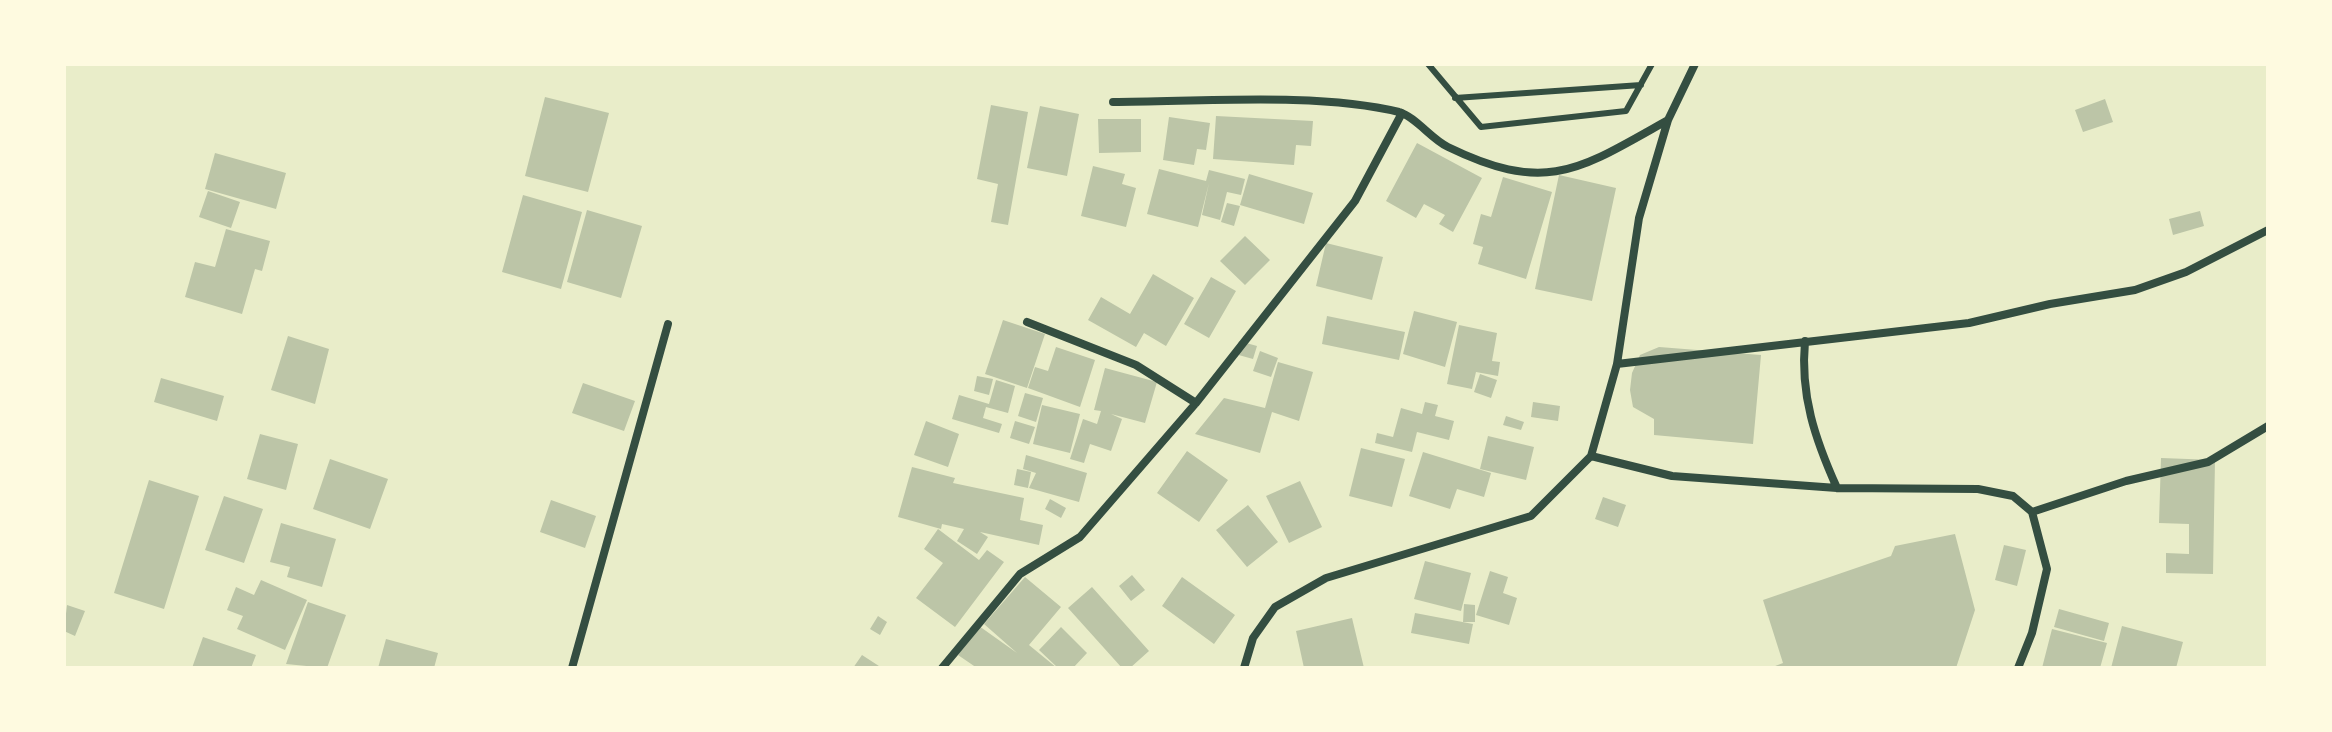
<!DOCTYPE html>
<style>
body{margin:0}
#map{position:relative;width:2332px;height:732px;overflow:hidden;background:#e9edc9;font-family:"DM Sans",sans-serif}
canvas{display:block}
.frame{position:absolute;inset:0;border:66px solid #fefae0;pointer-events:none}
</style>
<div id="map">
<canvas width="2332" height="732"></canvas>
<div class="frame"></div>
</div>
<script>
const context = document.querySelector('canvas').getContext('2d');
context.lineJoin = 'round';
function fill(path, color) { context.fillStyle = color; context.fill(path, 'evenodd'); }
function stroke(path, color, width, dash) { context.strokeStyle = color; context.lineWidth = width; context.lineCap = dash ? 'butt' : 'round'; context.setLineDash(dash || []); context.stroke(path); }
fill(new Path2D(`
 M545,97L609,113L588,192L525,176Z
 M2105,99L2113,122L2083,132L2075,110Z
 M991,105L1028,112L1008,225L991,222L998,184L977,179Z
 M1040,106L1079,114L1067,176L1027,168Z
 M1216,116L1313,121L1311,146L1296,145L1294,165L1213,159Z
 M1169,117L1210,123L1206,150L1197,149L1194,165L1163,160Z
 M1098,119H1141V152L1099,153Z
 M1417,143L1482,178L1453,232L1439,224L1445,215L1424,204L1416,218L1386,201Z
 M215,153L286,173L276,209L205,189Z
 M1093,166L1125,174L1122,184L1136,188L1126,227L1081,216Z
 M1159,169L1206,181L1209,170L1245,179L1241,195L1227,192L1220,220L1202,215L1209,183L1198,227L1147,214Z
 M1249,174L1313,193L1304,224L1240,205Z
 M1559,175L1616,188L1592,301L1535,289Z
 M1503,177L1552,192L1526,279L1478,264L1483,247L1473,244L1481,214L1491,217Z
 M208,191L240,202L231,228L199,217Z
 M523,195L582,212L561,289L502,272Z
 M1227,203L1240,206L1234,226L1221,222Z
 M587,210L642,226L621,298L567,282Z
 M2200,211L2204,226L2173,235L2169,219Z
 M226,229L270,241L262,271L255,269L242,314L185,297L195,262L215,267Z
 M1245,236L1270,260L1245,285L1220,261Z
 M1326,243L1383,257L1372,300L1316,286Z
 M1153,274L1194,298L1166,346L1144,333L1136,347L1088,320L1101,297L1130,314Z
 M1211,277L1236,291L1209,338L1184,324Z
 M1414,311L1457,322L1445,367L1403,354Z
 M1327,316L1405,332L1399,360L1322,344Z
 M1003,320L1045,334L1027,388L985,374Z
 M1459,325L1497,333L1492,361L1500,362L1498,376L1476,372L1472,389L1447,384Z
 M288,336L329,349L315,404L271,390Z
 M1239,341L1257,346L1253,359L1235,354Z
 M1056,347L1095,360L1080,407L1028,388L1035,367L1048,371Z
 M1659,347L1761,355L1753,444L1654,435V419L1633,407L1630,390L1632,373L1640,355Z
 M1260,351L1278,358L1271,377L1253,371Z
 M1278,362L1313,372L1299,421L1272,412L1260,453L1195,434L1224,398L1265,408Z
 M1105,368L1157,382L1145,423L1111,414L1122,419L1111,451L1090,444L1084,463L1070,459L1083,419L1097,424L1101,411L1094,410Z
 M1480,374L1497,380L1491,398L1474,392Z
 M977,376L993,379L989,395L974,391Z
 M161,378L224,396L217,421L154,402Z
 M996,380L1015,386L1008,413L986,407L983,418L1002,424L999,433L952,419L959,395L989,404Z
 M583,383L635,401L624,431L572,413Z
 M1025,393L1043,398L1036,422L1018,416Z
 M1425,402L1438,405L1435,416L1454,421L1449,440L1417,432L1412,452L1375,443L1377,433L1393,437L1401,408L1422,414Z
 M1533,402L1560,406L1558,421L1531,417Z
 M1042,405L1080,414L1070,453L1033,444Z
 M1506,416L1524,422L1521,430L1503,425Z
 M926,421L959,434L948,467L914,455Z
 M1015,421L1035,427L1029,444L1010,438Z
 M260,434L298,444L286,490L247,479Z
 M1488,436L1534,447L1526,480L1480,469Z
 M1361,448L1405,459L1392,507L1349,496Z
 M1187,451L1228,480L1199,522L1157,493Z
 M1423,452L1491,473L1484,497L1457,489L1450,509L1409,496Z
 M1026,455L1087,473L1079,502L1029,488L1036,473L1023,469Z
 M2161,458L2215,460L2213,574L2166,573V553L2189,554V524L2159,523Z
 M330,459L388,479L370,529L313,509Z
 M912,467L955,478L953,483L1024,498L1020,520L1043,525L1039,545L980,532L988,537L977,554L957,541L964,529L942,524L941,529L898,517Z
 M1017,469L1031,472L1028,488L1014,485Z
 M149,480L199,496L164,609L114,593Z
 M1300,481L1322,527L1289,543L1266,496Z
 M224,496L263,509L244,563L205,550Z
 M1603,497L1626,505L1618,527L1595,519Z
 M1050,499L1066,508L1061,518L1045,509Z
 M551,500L596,516L585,548L540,532Z
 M1248,505L1278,542L1247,567L1216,530Z
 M281,523L336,539L322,587L287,577L290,567L270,562Z
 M938,529L979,560L987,550L1004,562L955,627L916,598L943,563L924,549Z
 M1955,534L1975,610L1956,668H1770L1783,663L1763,600L1891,556L1895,546Z
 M2004,545L2026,550L2017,586L1995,580Z
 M1425,561L1471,573L1461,611L1414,599Z
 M1490,571L1508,577L1503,593L1517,598L1509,625L1476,615Z
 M1132,575L1145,590L1131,601L1119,586Z
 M1025,577L1061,607L1029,645L1057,668H977L958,655L979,626L1017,653L984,624Z
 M1182,577L1235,615L1214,644L1162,606Z
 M261,580L307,600L285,650L237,629L243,616L227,610L236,587L254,595Z
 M1092,587L1149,651L1130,668H1122L1068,608Z
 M308,602L346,615L327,668L286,664Z
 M1464,604L1475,605V622H1463Z
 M67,605L85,611L75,636L64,631Z
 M2059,609L2109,623L2104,641L2054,627Z
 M1415,613L1473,624L1469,644L1411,633Z
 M878,616L887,622L880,635L870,629Z
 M1352,618L1364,668H1304L1296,631Z
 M2122,626L2183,642L2176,668H2111Z
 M1061,627L1087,653L1073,668H1058L1039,650Z
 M2052,629L2107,643L2100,668H2042Z
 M203,637L256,655L251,668H192Z
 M386,639L438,653L434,668H378Z
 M862,655L882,668H853Z`), '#bcc5a7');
stroke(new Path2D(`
 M1428,64L1481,127L1626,111L1652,64
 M1455,98L1641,85`), '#344e41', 6);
stroke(new Path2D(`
 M1695,64L1668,120L1639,218L1617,364L1591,456L1672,476L1837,488L1978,489L2013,496L2032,512L2047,569L2032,633L2018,668
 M1113,102C1197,102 1318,92 1399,112C1416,117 1431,139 1448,147C1547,195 1579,170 1668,120
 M1027,322L1136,365L1196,403
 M1805,341C1800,395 1815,439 1837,488
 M1617,364L1969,323L2050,304L2135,290L2186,272L2268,230
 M2032,512L2126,481L2208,462L2268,426
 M572,668L668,324
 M942,668L1020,574L1080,537L1196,403L1355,201L1402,113
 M1244,668L1253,638L1275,607L1326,578L1531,516L1591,456`), '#344e41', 8);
</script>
